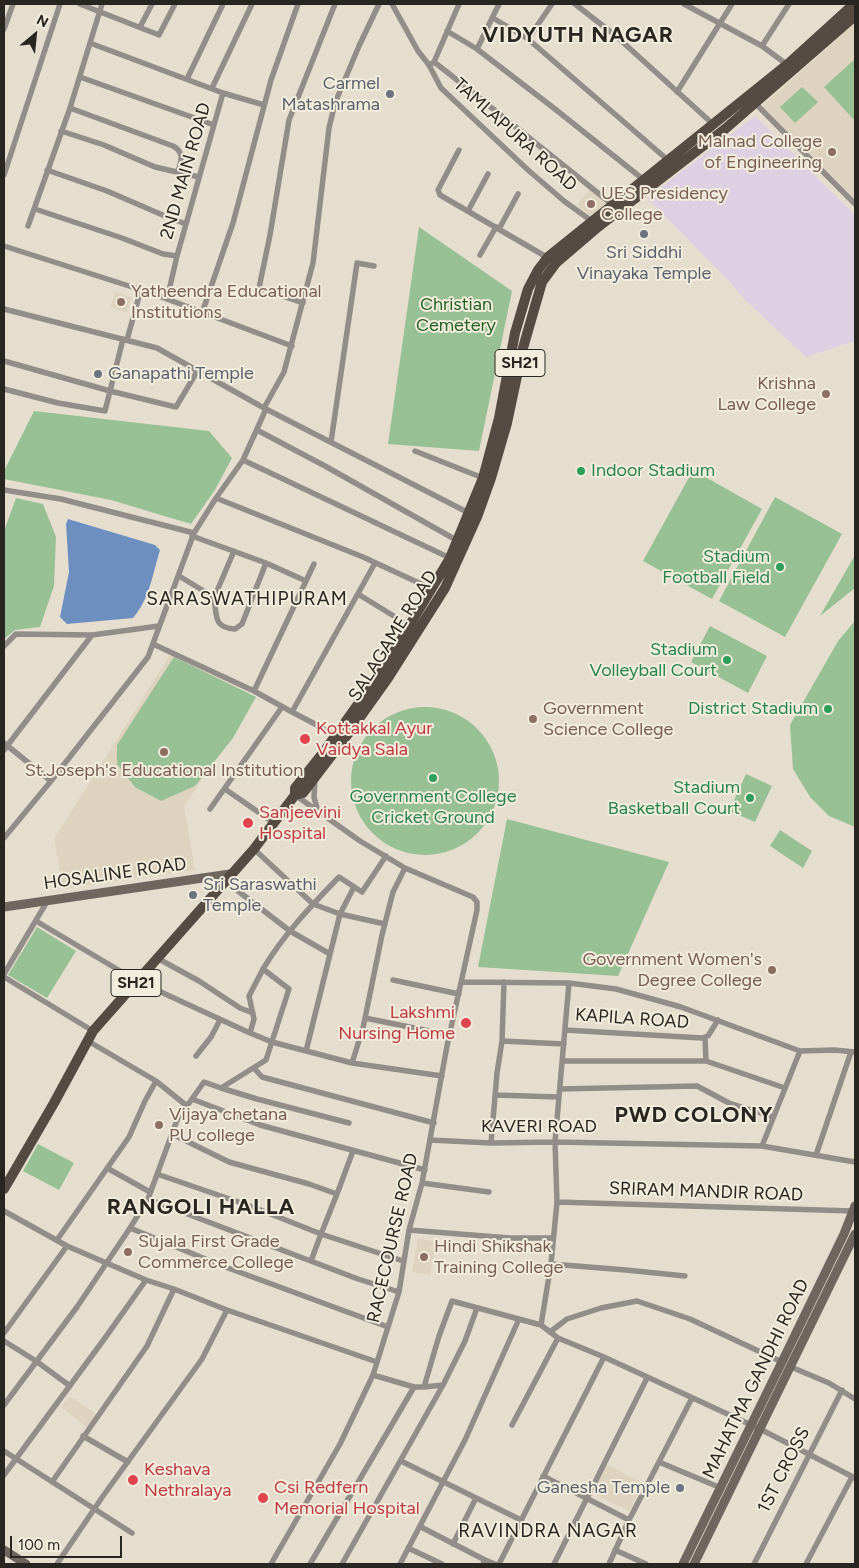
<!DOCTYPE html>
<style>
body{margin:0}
#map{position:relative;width:859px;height:1568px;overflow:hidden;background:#e5decf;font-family:Figtree,sans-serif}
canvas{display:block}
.frame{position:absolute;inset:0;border:5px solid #292621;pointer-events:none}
.north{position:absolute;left:10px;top:10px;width:50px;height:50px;-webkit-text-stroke:4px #f2ecdc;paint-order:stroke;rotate:28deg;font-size:14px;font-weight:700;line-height:20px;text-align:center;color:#292621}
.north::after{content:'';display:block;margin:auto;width:18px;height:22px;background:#292621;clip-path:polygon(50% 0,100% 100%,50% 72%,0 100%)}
.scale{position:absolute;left:10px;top:1536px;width:112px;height:22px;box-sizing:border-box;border:2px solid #292621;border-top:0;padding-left:6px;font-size:15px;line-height:18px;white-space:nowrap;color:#292621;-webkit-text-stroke:4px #f2ecdc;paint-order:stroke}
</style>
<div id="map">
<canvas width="859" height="1568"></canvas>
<div class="frame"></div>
<div class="north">N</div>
<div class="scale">100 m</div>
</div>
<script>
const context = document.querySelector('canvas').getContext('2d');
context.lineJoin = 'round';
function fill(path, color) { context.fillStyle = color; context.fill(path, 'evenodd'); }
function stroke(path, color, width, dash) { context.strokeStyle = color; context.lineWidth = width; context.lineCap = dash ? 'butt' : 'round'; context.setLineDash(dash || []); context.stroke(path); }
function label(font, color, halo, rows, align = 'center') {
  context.font = font + ' Figtree,sans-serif'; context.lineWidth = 4; context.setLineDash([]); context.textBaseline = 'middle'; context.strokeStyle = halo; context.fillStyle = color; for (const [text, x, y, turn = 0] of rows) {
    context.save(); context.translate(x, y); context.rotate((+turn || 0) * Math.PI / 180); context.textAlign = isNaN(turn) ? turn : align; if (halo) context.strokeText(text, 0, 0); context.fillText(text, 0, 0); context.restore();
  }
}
fill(new Path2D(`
 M755,116L855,215V341L806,357L741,296L731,283L647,198Z`), '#ddd0e3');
fill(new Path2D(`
 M855,23V199L762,106Z
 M590,189L606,202L592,217L577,205Z
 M116,292L132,298L127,313L110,307Z
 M170,655L256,697L184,807L195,870L63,889L54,839Z
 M418,1238L436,1242L430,1275L412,1272Z
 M70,1396L97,1415L88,1428L61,1407Z
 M606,1464L643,1483L629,1511L591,1493Z`), '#ddd3be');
fill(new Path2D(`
 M855,59V121L824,87Z
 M802,87L818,102L795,123L780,107Z
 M419,227L512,291L479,451L388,444Z
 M34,411L209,431L232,458L215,490L191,524L111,500L4,479V471Z
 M693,470L762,509L712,599L643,561Z
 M775,497L842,534L785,637L719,601Z
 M16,498L43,504L56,537L54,586L40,627L15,630L4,639V531Z
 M855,555V588L820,616Z
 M855,621V827L829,816L810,797L793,769L790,725L838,641Z
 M710,626L767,656L748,693L691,662Z
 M174,657L256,697L233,738L195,786L161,801L135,787L117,764V745Z
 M351 781a74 74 0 1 1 148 0a74 74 0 1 1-148 0Z
 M746,774L772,786L755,822L729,811Z
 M507,819L669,862L618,976L478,967Z
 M780,830L812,851L803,868L770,846Z
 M37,927L76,951L47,998L8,975Z
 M38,1144L74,1163L59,1190L23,1171Z`), '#98c095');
fill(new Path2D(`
 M68,519L155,545L160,550C153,573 149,600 133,618L67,624L60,617L69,572L66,524Z`), '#6d8fc0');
stroke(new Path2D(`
 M80,4L159,35L175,4
 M392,4L418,51L429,65L441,88L528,170L564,201L593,222
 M575,4L616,36L714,125
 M684,4L762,46L789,66
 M493,18L528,39L669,161
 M140,27L152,4
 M4,29L13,4
 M447,31L477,49L499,4
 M528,39L552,4
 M90,43L223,93L264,105
 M762,46L789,4
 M477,49L555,109L644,180
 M434,62L447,72L613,205
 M431,64L434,62L459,4
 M80,77L214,125
 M187,79L223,4
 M212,88L252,4
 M677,92L732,4
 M753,101L855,204
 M70,108L173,146C184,152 182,160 178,171
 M61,131L104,145L155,167L199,177
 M459,150L438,190L440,195L550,259
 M47,170L107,191L165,216L186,224
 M4,175L60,4
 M35,209L122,238L163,254L177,256
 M468,211L488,174
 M28,226L70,108L102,4
 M499,229L518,194
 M4,246L151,293L292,346
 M480,255L496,227
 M167,299L177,256L223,93
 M303,303L259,288L270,235L289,120L335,4
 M4,309L157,348L264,408L469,513
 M202,313L233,223L271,80L298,4
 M127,340L141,289
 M4,361L110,391L176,407L198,370
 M4,389L58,403L105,411L123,339
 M264,408L284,372L313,263L329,128L335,103L359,46L379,4
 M266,409L243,460L450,558
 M257,430L325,466L458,541
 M331,442L357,263L374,266
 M415,451L483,478
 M4,490L61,499L194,533L216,498L363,557L432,589
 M216,498L243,460
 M192,536L266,563L306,581
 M179,576L212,596L214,598C217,615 213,628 235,629L242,624L266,563
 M358,594L410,626
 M214,598L234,551
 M153,644L254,691L292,712
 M4,646L16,634L92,635
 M254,691L314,564
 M338,736L292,712L375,563
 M4,743L51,781L148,657L194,533
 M4,750L92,635L159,626
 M315,779L314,797L318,812
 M225,789L274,823
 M210,809L282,707
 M4,838L51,781
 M254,849L313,904L340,914L385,924
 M225,881L290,931L330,954
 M36,921L137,981L250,1033L272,1042L352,1063L363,1028L382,935L393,892L405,868
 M157,958L199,981L240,1008L253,1013
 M4,974L48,900
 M4,977L93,1031
 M393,980L459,994
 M462,982L569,983L616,989L681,1007L800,1051L834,1050L855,1052
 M365,1018L449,1035
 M565,1030L702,1038L708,1036L718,1020
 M250,1033L254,1019L249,996L263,969
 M705,1038L706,1061
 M88,1041L156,1081
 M502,1041L564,1044
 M306,1051L340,914L354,887
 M196,1056L211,1037L220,1020
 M563,1061H706L785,1088
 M352,1063L442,1076
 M254,1068L262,1077L434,1123
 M221,1088L257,1099L349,1123
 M560,1089L697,1086L729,1103L773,1117
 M495,1095L559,1097
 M192,1099L260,1125L425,1170
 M172,1134L229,1162L309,1184L337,1194L353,1151
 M430,1140L491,1143L555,1142L762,1146L855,1162
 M491,1143L497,1073L502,1041L504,982
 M762,1146L800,1051
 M816,1155L851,1052
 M107,1168L150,1192
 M157,1174L253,1207L321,1234L311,1261
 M422,1183L489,1192
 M337,1194L321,1234L403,1261
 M148,1199L358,1279L399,1292
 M557,1202L853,1211
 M4,1211L67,1246L146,1280L174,1289L227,1310L377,1362
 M130,1228L220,1265L388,1327
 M409,1230L510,1238H553
 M57,1240L129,1137L145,1101L156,1081L187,1106
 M551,1264L626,1270L685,1276
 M541,1325L551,1264L557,1202L555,1142L569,983
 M550,1332L567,1319L601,1308L637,1301L690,1319L782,1362
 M4,1333L67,1246
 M4,1341L36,1361L70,1386
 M791,1367L829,1383L855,1399
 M373,1375L414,1387H424L439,1336L452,1301L541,1325L558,1338L604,1357L760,1429L855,1478
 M424,1387L443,1385
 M4,1405L77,1307L130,1228L148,1199L177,1120L204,1082L221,1088L266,1060L289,989L263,969C284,934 311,906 339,877L362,892L386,856
 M512,1425L558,1338
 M83,1436L128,1462
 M4,1451L132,1533
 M401,1461L521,1520
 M659,1462L721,1488
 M4,1475L105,1338L146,1280
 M543,1476L629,1520
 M52,1482L147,1346L174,1289
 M421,1527L485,1560
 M453,1544L476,1498
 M408,1548L442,1564
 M615,1550L646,1564
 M57,1564L103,1496L202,1359L227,1310
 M271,1564L340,1444L373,1375L388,1327L399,1292L409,1230L422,1183L447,1046L477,910V902L473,897L405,868L360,841L295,795
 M310,1564L414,1387
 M342,1564L443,1385L465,1341L477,1308
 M400,1564L465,1440L519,1319
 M483,1564L485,1560L495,1564
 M499,1564L604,1357
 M554,1564L647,1378
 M609,1564L629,1520L692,1398
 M754,1564L842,1390
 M806,1564L852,1477`), '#938d89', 5.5);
stroke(new Path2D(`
 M4,907L230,874
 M4,1550L26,1564
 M683,1564L782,1362L844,1234L855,1206
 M694,1564L855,1234`), '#6f6660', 9);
stroke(new Path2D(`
 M295,795V788L326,749L384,668L450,558L483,478L499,418L515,333L528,289L538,270L548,257L788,64L854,4
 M4,1189L54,1103L93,1031L254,849L295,795L303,793L348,734L388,678L445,588L477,517L491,478L507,423L523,348L542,282L556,263L598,227L725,129L855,16`), '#554b43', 10);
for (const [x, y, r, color] of [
 [390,94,5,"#6b7280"],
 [832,152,5,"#8d6e63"],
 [591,204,5,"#8d6e63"],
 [644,234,5,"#6b7280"],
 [121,302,5,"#8d6e63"],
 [98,374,5,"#6b7280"],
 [826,394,5,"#8d6e63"],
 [581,471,5,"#2e9e5b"],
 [780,567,5,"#2e9e5b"],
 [727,660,5,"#2e9e5b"],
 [828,709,5,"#2e9e5b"],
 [533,719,5,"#8d6e63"],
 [305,739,6,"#e0444e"],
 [164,752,5,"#8d6e63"],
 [433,778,5,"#2e9e5b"],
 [750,798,5,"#2e9e5b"],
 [248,823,6,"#e0444e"],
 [193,895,5,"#6b7280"],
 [772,970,5,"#8d6e63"],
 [466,1023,6,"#e0444e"],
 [159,1125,5,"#8d6e63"],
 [128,1252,5,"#8d6e63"],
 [424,1257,5,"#8d6e63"],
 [133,1480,6,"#e0444e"],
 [680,1488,5,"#6b7280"],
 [263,1498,6,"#e0444e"]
]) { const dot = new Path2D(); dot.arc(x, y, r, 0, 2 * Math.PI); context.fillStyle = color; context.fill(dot); stroke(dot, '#f2ecdc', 2); }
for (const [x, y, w] of [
 [520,363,50],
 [136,983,50]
]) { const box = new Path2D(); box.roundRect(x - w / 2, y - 13.5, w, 27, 4); context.fillStyle = '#f2ecdc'; context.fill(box); stroke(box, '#292621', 1); }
label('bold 16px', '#292621', null, [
 ["SH21",520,363],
 ["SH21",136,983]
]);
label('18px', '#5b616d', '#f2ecdc', [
 ["Carmel",380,84],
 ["Matashrama",380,105],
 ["Sri Siddhi",644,253,"center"],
 ["Vinayaka Temple",644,274,"center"],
 ["Ganapathi Temple",108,374,"left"],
 ["Sri Saraswathi",203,885,"left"],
 ["Temple",203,906,"left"],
 ["Ganesha Temple",670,1488]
], 'right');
label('18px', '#292621', '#f2ecdc', [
 ["TAMLAPURA ROAD",515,135,42],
 ["2ND MAIN ROAD",186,171,-74],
 ["SALAGAME ROAD",393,636,-58],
 ["HOSALINE ROAD",115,874,-8],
 ["KAPILA ROAD",632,1019,4],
 ["KAVERI ROAD",539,1127],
 ["SRIRAM MANDIR ROAD",706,1192,2],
 ["RACECOURSE ROAD",393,1238,-77],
 ["MAHATMA GANDHI ROAD",756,1379,-64],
 ["1ST CROSS",784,1470,-63]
]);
label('18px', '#785e54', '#f2ecdc', [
 ["Malnad College",822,142,"right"],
 ["of Engineering",822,163,"right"],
 ["UES Presidency",601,194],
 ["College",601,215],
 ["Yatheendra Educational",131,292],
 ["Institutions",131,313],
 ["Krishna",816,384,"right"],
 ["Law College",816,405,"right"],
 ["Government",543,709],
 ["Science College",543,730],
 ["St.Joseph's Educational Institution",164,771,"center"],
 ["Government Women's",762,960,"right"],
 ["Degree College",762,981,"right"],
 ["Vijaya chetana",169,1115],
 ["PU college",169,1136],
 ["Sujala First Grade",138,1242],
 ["Commerce College",138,1263],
 ["Hindi Shikshak",434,1247],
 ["Training College",434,1268]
], 'left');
label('18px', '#246225', '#f2ecdc', [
 ["Christian",456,305],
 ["Cemetery",456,326]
]);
label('18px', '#27864d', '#f2ecdc', [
 ["Indoor Stadium",591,471,"left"],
 ["Stadium",770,557],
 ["Football Field",770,578],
 ["Stadium",717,650],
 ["Volleyball Court",717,671],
 ["District Stadium",818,709],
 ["Stadium",740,788],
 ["Basketball Court",740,809],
 ["Government College",433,797,"center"],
 ["Cricket Ground",433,818,"center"]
], 'right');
label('18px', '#be3a42', '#f2ecdc', [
 ["Kottakkal Ayur",316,729],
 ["Vaidya Sala",316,750],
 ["Sanjeevini",259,813],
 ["Hospital",259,834],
 ["Lakshmi",455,1013,"right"],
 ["Nursing Home",455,1034,"right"],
 ["Keshava",144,1470],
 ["Nethralaya",144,1491],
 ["Csi Redfern",274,1488],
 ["Memorial Hospital",274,1509]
], 'left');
context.letterSpacing = '1px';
label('19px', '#292621', '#f2ecdc', [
 ["SARASWATHIPURAM",247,599],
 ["RAVINDRA NAGAR",548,1531]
]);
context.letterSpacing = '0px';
context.letterSpacing = '1px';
label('bold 22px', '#292621', '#f2ecdc', [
 ["VIDYUTH NAGAR",578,36],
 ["PWD COLONY",694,1116],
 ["RANGOLI HALLA",201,1208]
]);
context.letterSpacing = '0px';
</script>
